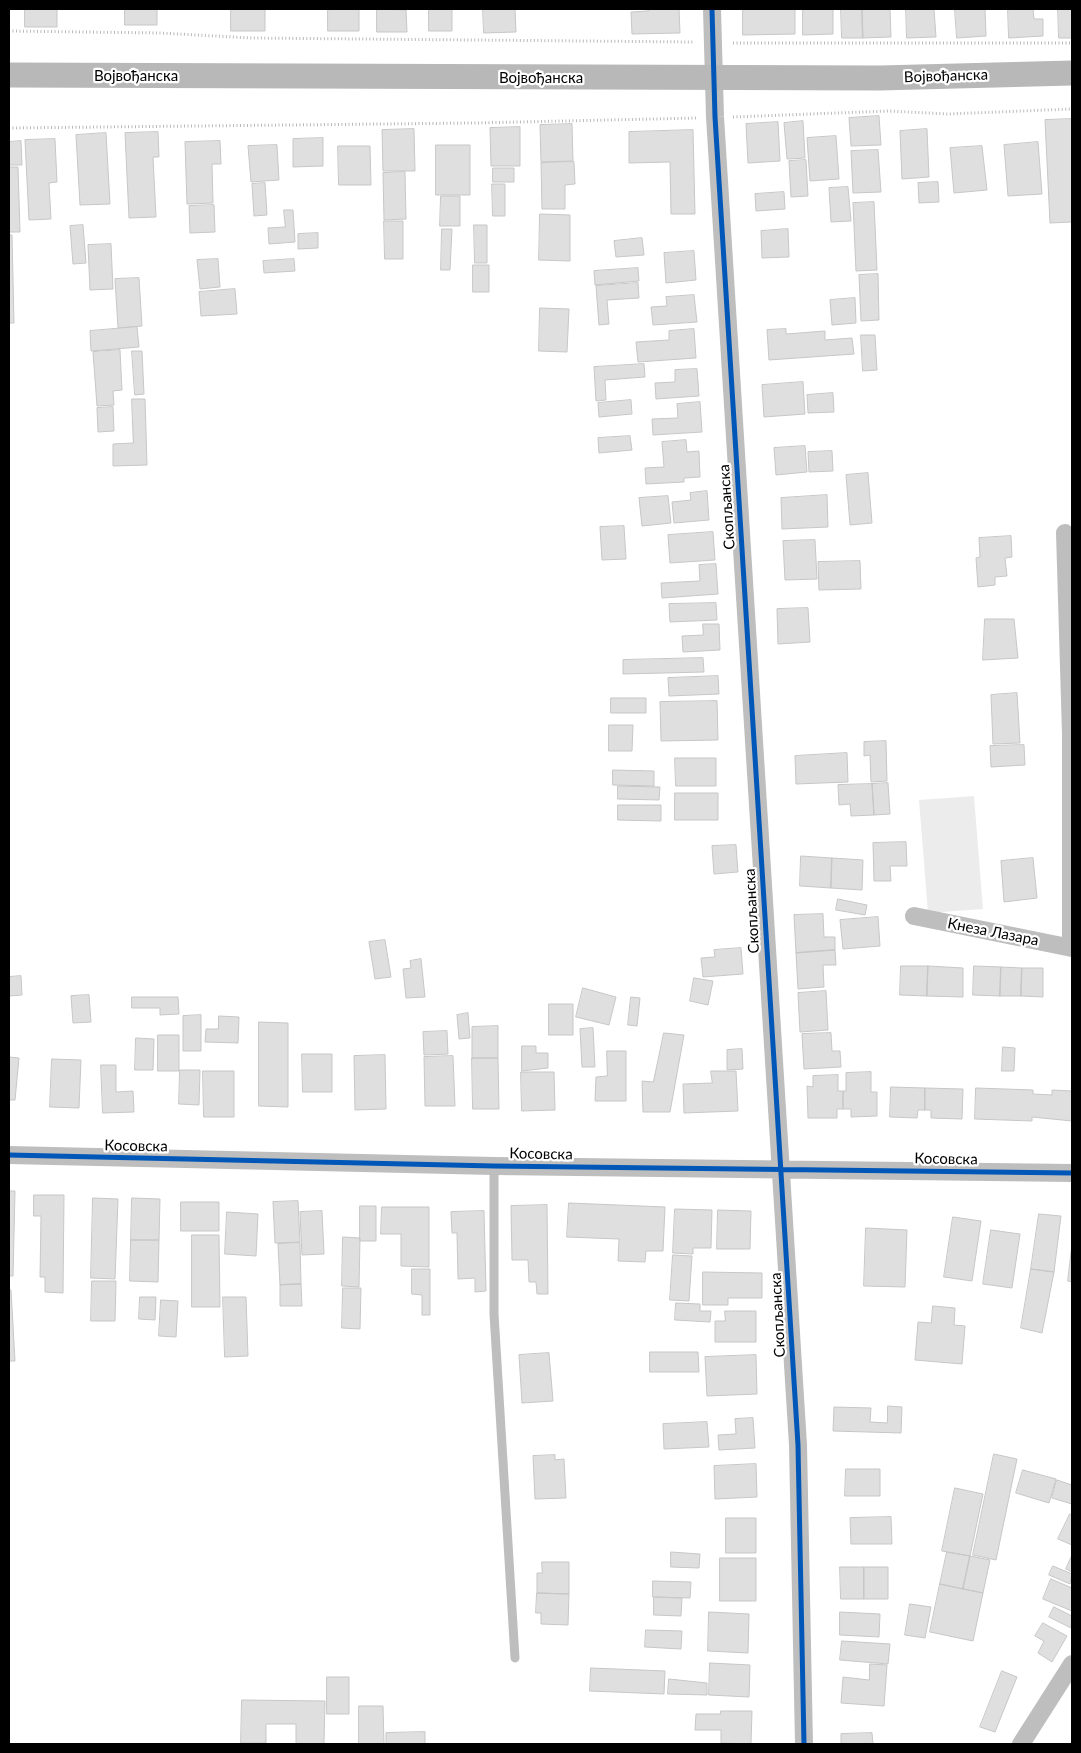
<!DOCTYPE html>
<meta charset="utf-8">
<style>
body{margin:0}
#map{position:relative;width:1081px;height:1753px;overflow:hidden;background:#fff;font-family:Lato,sans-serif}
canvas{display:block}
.frame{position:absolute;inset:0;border:10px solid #000;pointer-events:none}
</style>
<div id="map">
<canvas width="1081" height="1753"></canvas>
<div class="frame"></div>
</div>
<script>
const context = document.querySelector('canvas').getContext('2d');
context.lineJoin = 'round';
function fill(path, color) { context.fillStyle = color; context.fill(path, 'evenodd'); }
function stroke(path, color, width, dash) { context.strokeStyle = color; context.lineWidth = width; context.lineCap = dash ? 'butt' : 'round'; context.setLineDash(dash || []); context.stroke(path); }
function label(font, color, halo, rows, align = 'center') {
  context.font = font + ' Lato,sans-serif'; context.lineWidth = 4.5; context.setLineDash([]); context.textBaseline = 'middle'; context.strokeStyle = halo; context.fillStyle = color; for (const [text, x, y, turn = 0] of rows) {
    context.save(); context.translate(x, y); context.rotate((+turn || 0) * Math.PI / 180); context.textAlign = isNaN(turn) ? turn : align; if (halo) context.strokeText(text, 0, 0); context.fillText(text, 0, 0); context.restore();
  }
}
fill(new Path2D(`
 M974,796L983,909L928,913L919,800Z`), '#ececec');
const building = new Path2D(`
 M25,9H57V27H25Z
 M125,9H157V25H125Z
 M231,9H265V31H231Z
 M328,9H359V31H328Z
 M377,9L406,10L407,32H377Z
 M429,9H452V31H429Z
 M483,9H515L516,32L484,33Z
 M648,9H679L680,33L632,34L631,12L648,11Z
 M743,9H795V34L743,35Z
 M803,9H833V34L803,35Z
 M841,9H862L863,38H842Z
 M862,9H890L891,37L863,38Z
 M906,9H934L936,37L907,38Z
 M955,9H985L986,36L957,38Z
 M1008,9H1033L1034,19H1043V36L1009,38Z
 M1058,9H1072V38H1059Z
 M879,116L881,145L851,146L849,118Z
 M1072,119V222L1050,223L1045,120Z
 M803,121L805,158L787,159L784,123Z
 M778,122L780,161L748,163L746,124Z
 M572,124L573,161L541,162L540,125Z
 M520,127V166H491L490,128Z
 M414,129L415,171H383L382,130Z
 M927,129L929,177L902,179L900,131Z
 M693,130L695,214H671L670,162L629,163V132Z
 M158,132L159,157H153L156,217L129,218L125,133Z
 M106,133L110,204L80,205L76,135Z
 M836,136L839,179L810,181L807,138Z
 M323,138V166L293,167V139Z
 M55,139L57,182L49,183L51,219L29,220L25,140Z
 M21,141L22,165H9V142Z
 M220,141L221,164H212L213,203L187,204L185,142Z
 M1038,142L1042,194L1008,196L1004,145Z
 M277,145L279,180L251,182L248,146Z
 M436,145H470V195H436Z
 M338,146H370L371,185H339Z
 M982,146L987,190L954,193L950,148Z
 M878,150L881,192L853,193L851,151Z
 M806,160L808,196L791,197L789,161Z
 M574,162L575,184L565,185V209H542L541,163Z
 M9,167H18L20,232H9Z
 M493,168H514V182H493Z
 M405,172L406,219L384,220L383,173Z
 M938,182L939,202L919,203L918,183Z
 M265,183L267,215L254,216L252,184Z
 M492,184H505V216H493Z
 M848,187L851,221L831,222L829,188Z
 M784,192L785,209L756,211L755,194Z
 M441,196H460V226H440Z
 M874,202L877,270L856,271L853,203Z
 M214,205L215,232L190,233L189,206Z
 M284,210H293L295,242L269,244L268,228L285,227Z
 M540,214L570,215V261L539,260Z
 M384,221H403V259H385Z
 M83,225L86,263L73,264L70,226Z
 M474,225H487V263H475Z
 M442,229H452L450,270H441Z
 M788,229L789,257L762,258L761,231Z
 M318,233V248L298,249V234Z
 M9,235H12L14,323H9Z
 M642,238L644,255L616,257L614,241Z
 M111,244L113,289L90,290L88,245Z
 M694,251L696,280L666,283L664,253Z
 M218,259L220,287L200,289L197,260Z
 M294,259L295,271L264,273L263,261Z
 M473,265H489V292H473Z
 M638,268L639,281L595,285L594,271Z
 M878,274L879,320L861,321L859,275Z
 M139,278L142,326L118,328L115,279Z
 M638,283L639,298L607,300L609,324L599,325L596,286Z
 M235,289L237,314L201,316L199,292Z
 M694,295L697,322L653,325L651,307L667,306L666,297Z
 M855,298L856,323L832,325L830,300Z
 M540,308L569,309L567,352L539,351Z
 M137,327L139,347L91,351L90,331Z
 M694,329L696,358L638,362L636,342L669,340V331Z
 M786,329V334L825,331V340L852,338L854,354L769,360L767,330Z
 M861,335H875L877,370L863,371Z
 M120,350L122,390L113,391L114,405L97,406L93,352Z
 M132,351H142L144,394L135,395Z
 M644,364L645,377L605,380L606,400L596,401L594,367Z
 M697,369L699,396L656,399L655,383L675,382V370Z
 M803,382L805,414L764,417L762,385Z
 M833,393L834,412L808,413L807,395Z
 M132,399H145L147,465L113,466V444L133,443Z
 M631,400L632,414L599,417L598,403Z
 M700,402L702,432L653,435L652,419L678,418L677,404Z
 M113,407L114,431L98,432L97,408Z
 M630,436L632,450L599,453L598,438Z
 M686,440L687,452L699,451L700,477L684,478V482L646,484L645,468L664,467L662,442Z
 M805,446L807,472L776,475L774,448Z
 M832,451L833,471L809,472L808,452Z
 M868,473L872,523L850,525L846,475Z
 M707,491L709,520L674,523L672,502L691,500L690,493Z
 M827,495L828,527L782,529L781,498Z
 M668,496L671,523L642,526L639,498Z
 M624,526L626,559L602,560L600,527Z
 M713,532L715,560L670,563L668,535Z
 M1011,536L1012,557L1005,558L1007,576L995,577V585L978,587L976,558L980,557L979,538Z
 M815,540L817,579L785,580L783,541Z
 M860,561L861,589L819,590L818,562Z
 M716,564L718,594L662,598L661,583L700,581L699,565Z
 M716,603L717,620L670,622L669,604Z
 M808,608L810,642L778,644L777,609Z
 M985,619H1014L1018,658L983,660Z
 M703,624H719L720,650L683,652L682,636L703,635Z
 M703,658L704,672L623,674V660Z
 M718,676L719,694L669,696L668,678Z
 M1017,693L1020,743L993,744L991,695Z
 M611,698H646V713H611Z
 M717,701L718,740L661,741L660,702Z
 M609,725H633L632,751H609Z
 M886,741L887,781L871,782L870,755L864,756V742Z
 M1024,745L1025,765L991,767L990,746Z
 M847,753L848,782L796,784L795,756Z
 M675,758H716V786H676Z
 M613,770L654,771V786L613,785Z
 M888,783L890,814L874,815L872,784Z
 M872,784L874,815L851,816L850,804L839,805L838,785Z
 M618,786L660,787L659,800L618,799Z
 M675,793H718V820H675Z
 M618,805H661V821L618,820Z
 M906,842L907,866H890L891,881H874L873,843Z
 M736,845L738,872L714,874L712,846Z
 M801,856L832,858L831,888L800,886Z
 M832,858L863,860L862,890L831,888Z
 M1033,858L1037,898L1004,902L1001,861Z
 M838,899L867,905L865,915L836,910Z
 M823,914L824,937H835V950L796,953L794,915Z
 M878,917L880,946L843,949L840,920Z
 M385,940L391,977L375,979L369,942Z
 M741,948L743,974L703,977L701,958L715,957L714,950Z
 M835,950L836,965H823L824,987L798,989L796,953Z
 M421,959L425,997L406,998L403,969L411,968L410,961Z
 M901,966H928L927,996L900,995Z
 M928,966L963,968V997L927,996Z
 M974,966L1001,967L1000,996L973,995Z
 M1001,967L1022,968L1021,996H1000Z
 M1022,968H1043V997L1021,996Z
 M21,976L22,995L9,996V977Z
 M694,978L713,981L708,1005L690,1001Z
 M583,988L616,997L609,1025L576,1017Z
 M826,991L828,1030L800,1032L798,993Z
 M89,995L91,1022L73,1023L71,996Z
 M132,997H178L179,1014L160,1015V1008H132Z
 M631,997L640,998L637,1026L628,1025Z
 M549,1004H573V1035H549Z
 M468,1013L470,1038L459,1039L457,1015Z
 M201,1015V1051H183V1016Z
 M219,1016L239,1017L238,1043L205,1042L206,1029H218Z
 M259,1022L288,1023V1107L259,1106Z
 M498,1026V1058H472V1027Z
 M593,1028L595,1067H582L580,1029Z
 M447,1031L448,1054L424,1055L423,1032Z
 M664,1033L684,1035L670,1112H643L642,1081L653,1082Z
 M831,1033L832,1051H840L841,1067L804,1069L802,1034Z
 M158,1035H179V1071H158Z
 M136,1038L154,1039L153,1070H135Z
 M522,1046H536V1053H548V1068L522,1071Z
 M1003,1047L1015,1048L1014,1071H1002Z
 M742,1049L743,1069L727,1070V1050Z
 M607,1051H626V1101H595L596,1077L607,1076Z
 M302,1054H332V1092H303Z
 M385,1055L386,1109L355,1110L354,1056Z
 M453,1056L455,1106H425L424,1057Z
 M9,1057L19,1058L15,1100H9Z
 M472,1058H498L499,1109H473Z
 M52,1059L81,1060L79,1108L50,1107Z
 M101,1065H116V1092L133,1091L134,1112L103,1113Z
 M180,1070H200L199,1105L179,1104Z
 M203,1071H234V1117H204Z
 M711,1071H736L738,1111L684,1113L683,1084L712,1083Z
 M521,1072H554L555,1110L522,1111Z
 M871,1072V1092H877V1116L851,1117V1109H843V1091H846V1073Z
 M838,1075V1091H843V1109H837V1118H808L807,1086L813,1087V1076Z
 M891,1087L925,1088V1110H918L917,1118L890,1117Z
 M925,1088L963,1089L962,1119L931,1118V1110H925Z
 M976,1088L1033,1090V1094L1052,1095V1090L1072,1091V1121L1032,1117V1121L975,1119Z
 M9,1191H15L13,1276H9Z
 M34,1195H64L63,1293L45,1292V1277H40L41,1216H34Z
 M93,1198L118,1199L115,1279L91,1278Z
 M132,1198L160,1199L159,1240H131Z
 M298,1201L300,1242L275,1243L273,1202Z
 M181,1202H219V1231H181Z
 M569,1203L665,1207L663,1251H646L645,1262L618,1261L619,1239L567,1237Z
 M547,1205L548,1294H537L536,1282H529L528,1260H512L511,1206Z
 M360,1206H376V1241H360Z
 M382,1207H429V1267L401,1266V1234H381Z
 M675,1209L712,1210L711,1248H693V1254L673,1253Z
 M718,1210L751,1211L750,1249H717Z
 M322,1211L324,1254L302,1255L300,1212Z
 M484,1211L486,1291L475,1292V1278L458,1279L457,1233H452L451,1212Z
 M227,1212L258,1214L256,1256L225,1254Z
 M1039,1214L1061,1216L1054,1272L1031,1269Z
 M953,1217L981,1221L972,1281L944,1277Z
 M866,1228L907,1230L905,1287L864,1286Z
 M991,1230L1020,1234L1012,1288L983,1284Z
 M192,1235H219L220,1307H192Z
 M343,1237L360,1238L359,1287L342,1286Z
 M131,1240H159L158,1282L130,1281Z
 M300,1243L301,1284L280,1285L278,1244Z
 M1072,1245V1282L1068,1281Z
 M673,1255L692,1256L689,1301L670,1300Z
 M412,1269H430V1315H422V1295L412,1294Z
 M1031,1269L1054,1272L1042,1333L1021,1328Z
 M703,1272L762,1273V1298H728V1305H703Z
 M92,1281H116L115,1321H91Z
 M301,1284L302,1306H280V1285Z
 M343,1288H361L360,1329L342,1328Z
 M9,1290H11L15,1361H9Z
 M140,1297H156L155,1320L139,1319Z
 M223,1297H246L248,1356L225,1357Z
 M161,1300L178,1301L176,1337L159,1336Z
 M676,1303L700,1304V1311H711L710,1322L675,1320Z
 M933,1306L955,1308L954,1325L965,1326L962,1364L915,1360L918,1322L931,1323Z
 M725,1311H756V1342H715V1321H725Z
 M650,1352H698L699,1372H650Z
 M549,1353L553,1401L522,1403L519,1355Z
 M756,1355L757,1394L707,1396L705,1357Z
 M888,1406L902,1407L901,1433L833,1431L834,1407L871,1408L870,1422L887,1423Z
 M753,1418L755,1448L719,1450L718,1435L736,1434L735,1419Z
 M707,1422L709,1447L664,1449L663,1424Z
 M994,1454L1017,1459L996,1560L973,1555Z
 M555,1455V1460L564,1459L566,1498L535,1499L533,1456Z
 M756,1464L757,1497L715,1499L714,1466Z
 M846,1469H880V1496H845Z
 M1023,1470L1056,1479L1049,1503L1016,1493Z
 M1057,1480L1072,1485V1504L1052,1498Z
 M955,1488L983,1494L970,1556L942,1551Z
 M1070,1514L1072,1515V1545L1058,1539Z
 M891,1517L892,1544H851L850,1518Z
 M726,1518H756V1553H726Z
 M671,1552L700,1554L699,1568L671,1567Z
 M947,1552L970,1556L963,1589L940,1584Z
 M1072,1555V1572L1066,1569Z
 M970,1556L990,1560L983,1593L963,1589Z
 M720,1558H756V1601H720Z
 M542,1562H569V1594L537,1593V1573H542Z
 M1053,1566L1072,1574L1070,1584L1049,1575Z
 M840,1567H864V1599H841Z
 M864,1567H888V1599H864Z
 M1051,1579L1072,1588V1611L1043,1599Z
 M653,1581L691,1582L690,1598L653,1597Z
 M940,1584L983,1593L973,1641L930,1632Z
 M537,1593L569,1594L568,1625L541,1624V1613H536Z
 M654,1597L682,1598L681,1616L654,1615Z
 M910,1604L931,1607L925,1638L905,1635Z
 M1054,1607L1072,1616L1071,1628L1049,1617Z
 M709,1612L749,1614L748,1653L708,1651Z
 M840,1612L880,1614L879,1637L840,1635Z
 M1043,1623L1067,1636L1052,1662L1038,1653L1044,1641L1035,1636Z
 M646,1630L682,1631L681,1649L645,1647Z
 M842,1641L890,1644L888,1664L840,1660Z
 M710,1663L750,1665L749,1697L709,1695Z
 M870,1664L887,1665L884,1706L841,1703L843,1677L869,1680Z
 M591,1668L665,1671L664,1694L590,1691Z
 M1002,1671L1017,1677L995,1732L980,1727Z
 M327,1677H349V1714H327Z
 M669,1679L707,1683V1695L668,1694Z
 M242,1700L325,1701L324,1744H296V1724H266V1743H241Z
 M359,1706H383L384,1744H359Z
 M721,1711H752L751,1744L721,1743V1730H695L696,1714H720Z
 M425,1732V1744H386V1733Z
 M872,1733L873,1744H841V1734Z`);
fill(building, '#dfdfdf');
stroke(building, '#c7c7c7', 1);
stroke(new Path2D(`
 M9,31L160,33L251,38L694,42
 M733,43H1072
 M733,117L888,111L948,114L1072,109
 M9,128L475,123L697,118`), '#b9b9b9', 3, [1, 2.5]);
stroke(new Path2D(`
 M494,1166V1314L515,1658`), '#bebebe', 9);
stroke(new Path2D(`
 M712,9L715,117L798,1445L804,1744
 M1065,533L1071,734V948
 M914,916L1072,948
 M9,1155L494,1166L1072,1173
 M1021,1744L1072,1664`), '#bebebe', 18);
stroke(new Path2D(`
 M9,75L880,78L1072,73`), '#b8b8b8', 25);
stroke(new Path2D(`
 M712,9L715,117L798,1445L804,1744
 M9,1155L494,1166L1072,1173`), '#0057b8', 5);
label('15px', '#000', '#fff', [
 ["Војвођанска",136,76],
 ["Војвођанска",946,76,-2],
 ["Војвођанска",541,78],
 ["Скопљанска",727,507,-94],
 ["Скопљанска",752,911,-93],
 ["Кнеза Лазара",993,932,11],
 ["Косовска",136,1146,1],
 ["Косовска",541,1154,1],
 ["Косовска",946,1159,1],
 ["Скопљанска",778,1315,-93]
]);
</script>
